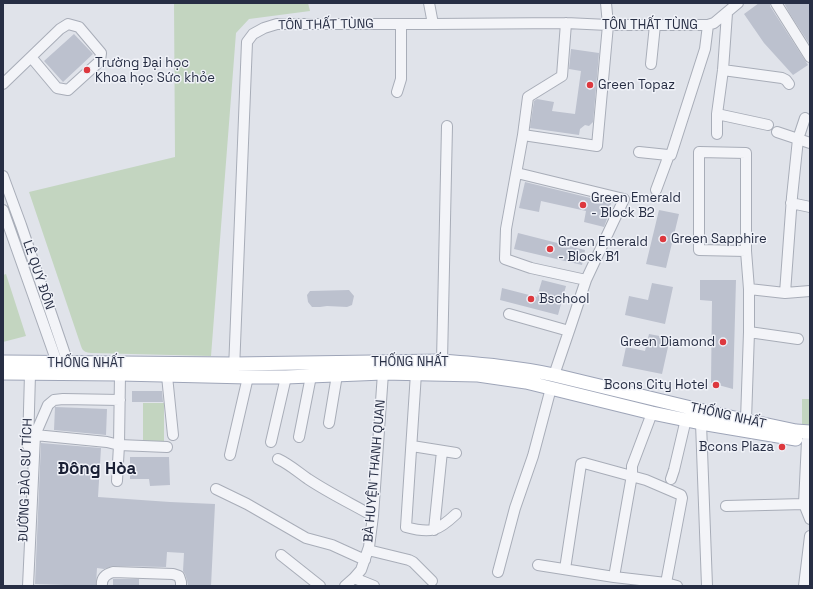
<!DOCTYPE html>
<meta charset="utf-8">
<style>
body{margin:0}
#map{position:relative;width:813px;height:589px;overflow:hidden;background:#e0e3ea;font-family:"Space Grotesk",sans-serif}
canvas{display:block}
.frame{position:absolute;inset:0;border:4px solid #272e44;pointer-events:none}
</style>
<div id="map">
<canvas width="813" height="589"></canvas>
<div class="frame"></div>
</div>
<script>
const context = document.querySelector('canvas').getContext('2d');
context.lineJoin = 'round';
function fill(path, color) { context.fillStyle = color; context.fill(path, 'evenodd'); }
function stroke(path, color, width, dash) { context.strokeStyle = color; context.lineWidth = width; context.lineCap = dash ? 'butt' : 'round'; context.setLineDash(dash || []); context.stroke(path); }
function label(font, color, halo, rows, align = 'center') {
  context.font = font + ' "Space Grotesk",sans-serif'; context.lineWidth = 3; context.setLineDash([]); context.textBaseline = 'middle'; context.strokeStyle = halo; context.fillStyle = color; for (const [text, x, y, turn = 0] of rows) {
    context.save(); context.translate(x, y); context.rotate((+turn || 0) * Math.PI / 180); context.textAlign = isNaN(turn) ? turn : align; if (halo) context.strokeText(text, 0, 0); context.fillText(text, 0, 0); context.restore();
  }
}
fill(new Path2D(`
 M174,3H308L310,11L249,19L236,33L211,356L91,353C81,352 82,348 79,340L29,192L175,157Z
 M6,274L26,336L3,342V275Z
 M802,399H810V432L802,431Z
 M143,403H164V443H143Z`), '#c3d5c0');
fill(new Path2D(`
 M759,3H770V6L808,65L793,75L764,43L744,14Z
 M784,3H810V45L790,14Z
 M74,34L93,54L63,82L44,61Z
 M571,49L599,53L593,122L589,126L585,125L580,129L579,135L530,128L534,101L537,99L554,102L552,111L575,114L581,71L569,69Z
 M525,182L611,203L607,219L604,227L584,222L586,211L541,201L539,212L519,208Z
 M659,210L679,214L666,268L646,264Z
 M518,233L585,250L582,265L514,249Z
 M542,280L566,286L558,315L500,300L502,288L537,297Z
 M700,280H736L733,389L711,383L712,301L700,300Z
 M652,283L673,287L665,324L625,315L629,296L648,300Z
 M349,290L354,296L352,305L347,307L327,306L320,307H312L308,302L307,295L310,291Z
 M649,334L670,338L662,374L622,366L626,347L645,351Z
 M132,391H162L163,402H132Z
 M55,407L107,409L106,435L54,430Z
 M41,443L101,448L98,497L170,502L215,504L211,586H188L187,580L185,574L183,571L184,553L167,552L166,567L113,566L104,569L97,568L96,586L35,584Z
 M130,457H169L170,485L150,486L149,479H130Z
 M113,579H139V586H113Z`), '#bcc1ce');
const minor = new Path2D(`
 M429,3L433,24
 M776,3L810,57
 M651,64L655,25
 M723,70L782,78L786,80L789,84
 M3,84L31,57L57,88L68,90L100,61L101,53L79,27L68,24L60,29L31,57
 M397,92L401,79V24
 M717,114L768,125
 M777,132L810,143
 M717,134V114L723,70L727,13
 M523,135L528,97L562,76L566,23
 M639,152L668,155H671L705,49L708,25
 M521,174L624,199L586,280
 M3,176L21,225L70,369
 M656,190L669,155
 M791,203L810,207
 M3,210L59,368
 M749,289L785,293L792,197L798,139L805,118
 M785,293L810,291
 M509,314L569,331L586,280L531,268L505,259L506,229L523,135L597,146L608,25L606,3
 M749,332L798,339
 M442,361L447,126
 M234,370L247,42L253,34L264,28L277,24H433L566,23L608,25H708L714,23L738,3
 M416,373L406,527C431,534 438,531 456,514
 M554,375L569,331
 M167,376L173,435
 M746,420L749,332V289L746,251V153L699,152V250L746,251
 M329,423L337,375
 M701,423L707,586
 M35,435L107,442L119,445L167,447
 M299,437L311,376
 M271,442L286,377
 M28,446L30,374
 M412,446L456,453
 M230,455L248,377
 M278,459C289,464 298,472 308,479C329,493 352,504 373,516
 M671,479L674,470L686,419
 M117,481L119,445L120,374
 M216,489L247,504L306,538L332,545L365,560
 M804,504L810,519
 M726,506L804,504L807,441
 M434,530L442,451
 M368,550L409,560L413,562L432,581
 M281,555L320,586
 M538,565L614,577L666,583L677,586
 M565,569L581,464L584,463L646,480L681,495L682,498L666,583
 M498,572L515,508L533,456L551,388
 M614,577L632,475V466L652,413
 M354,578L374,586
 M28,586L35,435L48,405L54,400L63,399L120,400
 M102,586C101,578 106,574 113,572L173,574L179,576L181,582V586
 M345,586L354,578L361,570L369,547L373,516L383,373
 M804,586L810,536`);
const major = new Path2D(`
 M3,362L234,364L442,361C480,364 517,367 554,375L716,414L796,431L810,432
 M3,373L120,374L248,377H286L383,373L478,375L526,382L652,413L701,423L796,439`);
stroke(minor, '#a8adb8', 12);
stroke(major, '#9ea5b8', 15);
stroke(minor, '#f3f4f8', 10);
stroke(major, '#fff', 13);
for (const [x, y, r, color] of [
 [87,70,4,"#dd383e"],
 [590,85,4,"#dd383e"],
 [583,205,4,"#dd383e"],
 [663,239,4,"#dd383e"],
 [550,249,4,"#dd383e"],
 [531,299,4,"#dd383e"],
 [723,342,4,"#dd383e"],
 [716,385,4,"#dd383e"],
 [782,447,4,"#dd383e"]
]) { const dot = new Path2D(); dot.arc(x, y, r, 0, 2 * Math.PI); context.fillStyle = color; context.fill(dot); stroke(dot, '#f0f2f8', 1.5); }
label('13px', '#272e44', '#f0f2f8', [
 ["TÔN THẤT TÙNG",326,25,-1],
 ["TÔN THẤT TÙNG",650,25],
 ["LÊ QUÝ ĐÔN",38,275,71],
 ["THỐNG NHẤT",410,362],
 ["THỐNG NHẤT",86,363],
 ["THỐNG NHẤT",728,416,13],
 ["BÀ HUYỆN THANH QUAN",375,471,-85],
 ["ĐƯỜNG ĐÀO SƯ TÍCH",26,480,-88]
]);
label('13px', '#272e44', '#f0f2f8', [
 ["Trường Đại học",95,63],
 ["Khoa học Sức khỏe",95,78],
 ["Green Topaz",598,85],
 ["Green Emerald",591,198],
 ["- Block B2",591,213],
 ["Green Sapphire",671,239],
 ["Green Emerald",558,242],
 ["- Block B1",558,257],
 ["Bschool",539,299],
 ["Green Diamond",715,342,"right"],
 ["Bcons City Hotel",708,385,"right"],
 ["Bcons Plaza",774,447,"right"]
], 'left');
label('bold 17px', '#191f34', '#f0f2f8', [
 ["Đông Hòa",97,469]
]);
</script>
